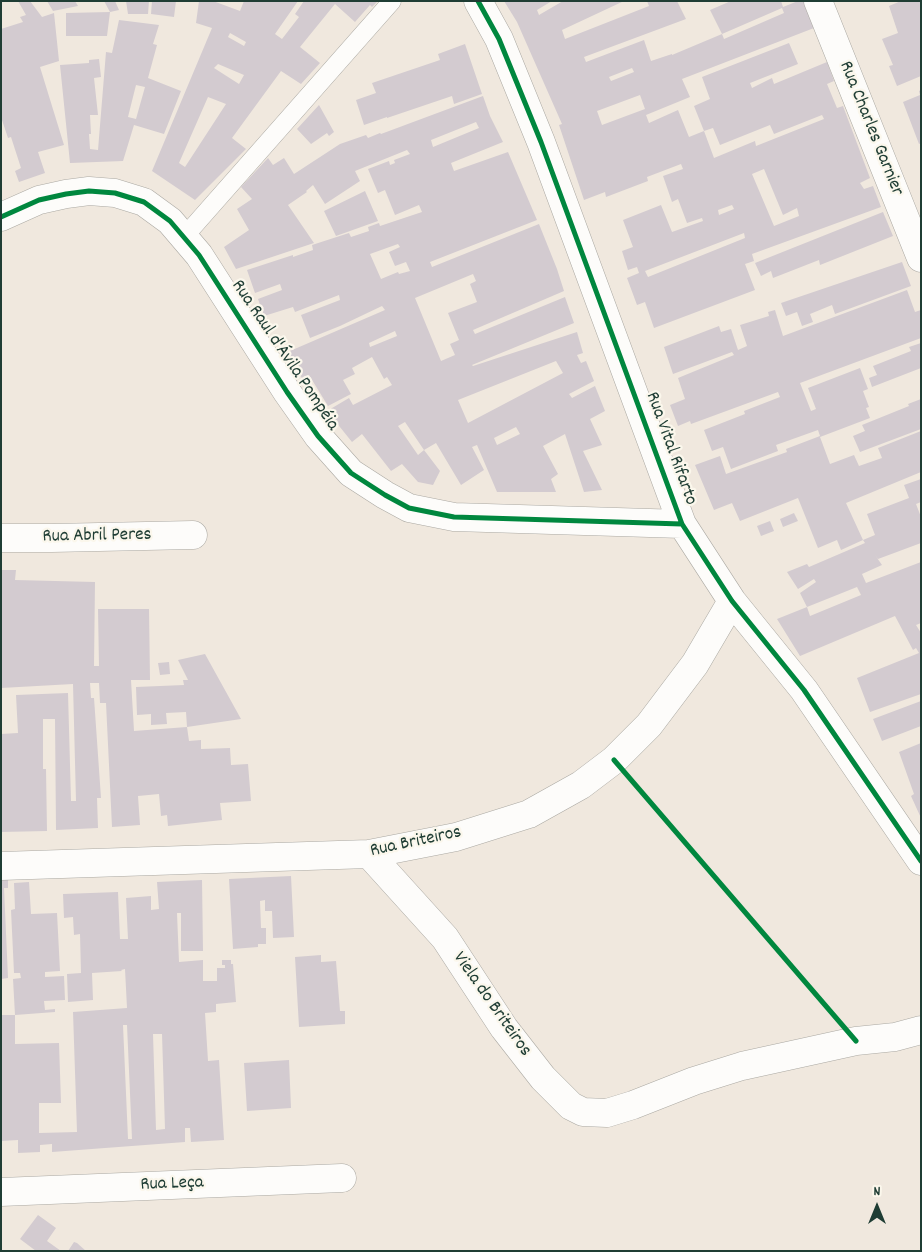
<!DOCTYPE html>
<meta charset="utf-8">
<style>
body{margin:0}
#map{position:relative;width:922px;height:1252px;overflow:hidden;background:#f0e8de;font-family:Dekko,sans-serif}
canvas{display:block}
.frame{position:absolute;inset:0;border:2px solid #1f3d34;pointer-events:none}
.north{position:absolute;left:852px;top:1182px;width:50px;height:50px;-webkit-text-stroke:4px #fbf7ec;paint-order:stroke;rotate:0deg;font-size:14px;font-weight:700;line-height:20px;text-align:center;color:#1f3d34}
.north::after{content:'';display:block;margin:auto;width:18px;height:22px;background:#1f3d34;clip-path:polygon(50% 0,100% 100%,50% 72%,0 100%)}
</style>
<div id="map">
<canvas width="922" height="1252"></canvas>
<div class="frame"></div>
<div class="north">N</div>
</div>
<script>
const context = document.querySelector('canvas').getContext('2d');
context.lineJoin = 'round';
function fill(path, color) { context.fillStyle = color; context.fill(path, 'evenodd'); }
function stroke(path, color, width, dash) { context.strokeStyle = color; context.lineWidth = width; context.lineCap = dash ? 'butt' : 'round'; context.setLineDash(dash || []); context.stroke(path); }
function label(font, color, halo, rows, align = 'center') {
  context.font = font + ' Dekko,sans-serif'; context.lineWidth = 4.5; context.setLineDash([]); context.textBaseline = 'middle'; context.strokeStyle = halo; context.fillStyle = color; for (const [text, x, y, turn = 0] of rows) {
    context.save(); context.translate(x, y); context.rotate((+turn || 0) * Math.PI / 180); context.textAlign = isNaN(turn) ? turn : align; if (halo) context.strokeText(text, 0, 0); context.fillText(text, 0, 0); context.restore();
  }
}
fill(new Path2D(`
 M18,1H30L42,17L54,13L59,61L40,67L64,145L38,152L45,173L19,182L15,171L21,168L11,137L8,138L1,117V29L23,22L20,17L26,15Z
 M47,1H75L78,6L53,11Z
 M104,1H115L119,10L110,12Z
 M126,1H149L148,14H128Z
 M152,1H176L174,17L151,14Z
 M199,1H213L240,11L244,1H298L275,34L282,39L299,17L295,14L304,1H378L372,7L370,5L355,22L335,4L300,47L320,63L301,84L281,71L232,138L246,149L195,200L152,171L212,28L196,23ZM230,33L246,42L244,46L228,37ZM218,64L244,75L239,84L214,68ZM208,97L226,104L185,167L179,163Z
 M504,1H552L537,10L539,15L563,1H624L562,30L565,39L649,6L647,1H677L686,19L584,57L586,62L644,40L651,61L672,54V55L722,34L724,39L784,13L782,8L722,34L710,10L731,1H781L783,7L798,1H804L814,28L682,79L690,97L646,115L649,123L678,110L689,137L704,131L694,106L710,99L702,77L789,43L798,64L750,83L752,88L772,78L774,84L827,62L834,81L827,84L837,108L843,106L870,178L860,183L864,189L873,186L881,207L752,254L754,261L745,264L755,290L654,328L645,302L637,305L627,278L639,273L637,267L628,270L622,251L633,247L623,220L661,205L672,232L703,221L702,218L687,223L678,199L672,202L663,176L683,169L681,164L647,177L648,181L606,197L605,192L584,200L559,125L562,124L517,22ZM632,68L634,72L611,81L609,77ZM640,95L645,109L602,125L597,111ZM822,115L824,119L756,146L755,141L714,158L704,131L713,128L720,145L770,125L774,134ZM764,169L783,215L797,208L799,216L774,226L752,174ZM732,205L734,209L719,215L718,210ZM744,233L745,238L648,277L645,271Z
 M901,1H921V76L897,86L889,66L893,65L882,39L898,33L889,6Z
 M110,12L107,36H66V13Z
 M119,20L159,25L153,44L157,45L148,78L181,91L164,134L134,125L123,161L70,163L60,65L89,63V60L99,59L101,77L94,78L98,115H90L91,134H89L90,149L98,150L106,52L112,53ZM136,85L145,87L136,119L128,117Z
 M465,44L482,94L454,104L452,96L387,118V117L364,125L356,100L376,93L372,83L440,60L438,54Z
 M921,90V143L919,144L903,102L920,95L919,91Z
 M483,96L490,116L503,142L451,163L454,171L508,152L537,220L430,262L432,267L539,224L557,269L564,291L473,330L475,334L565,297L574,323L472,365L473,366L577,332L583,353L577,355L581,363L586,361L594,381L569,394L572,398L595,386L605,411L590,419L602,445L583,451L602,490L584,492L565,434L543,446L558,474L551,479L556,492H497L477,445L472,447L484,470L461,485L436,443L424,450L405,422L398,426L418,455L424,450L440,471L433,485L418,482L402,464L391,471L362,434L352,442L327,411L349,398L353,405L392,385L387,377L384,379L372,357L352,368L355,374L343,380L351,394L328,406L309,375L302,378L283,354L385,310L382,306L340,326L310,338L301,315L340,300L339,295L295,312L293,307L264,316L258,299L282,290L280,284L255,293L247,270L293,255V257L313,250L312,245L349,233L351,237L369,231L368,227L379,223L380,226L422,212L419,205L395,215L385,190L378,193L368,169L389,161L390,165L395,163L394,160L410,154L407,150L355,171L360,181L325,204L313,185L306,191L307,192L288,205L314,243L236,269L224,247L249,230L237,209L252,199L241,187L268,158L273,165L284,158L294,174L340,144L366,135L368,138L380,133L381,134ZM476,122L479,128L433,147L431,140ZM398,244L400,247L389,252L395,266L406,262L410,271L399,274L398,272L381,279L370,254ZM473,274L476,281L470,284L477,302L448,313L459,340L450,344L455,355L441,361L415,298ZM395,331L397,336L370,347L369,343ZM556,361L563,373L468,423L458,400ZM516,427L520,434L497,445L494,438Z
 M319,105L334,132L329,136L327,133L311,144L297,129Z
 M365,191L378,221L336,236L324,211Z
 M883,212L893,236L820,265L819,260L773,278L771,271L761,276L755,263Z
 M902,262L911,286L835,314L832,305L810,314L813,322L802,326L797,312L786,316L781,303Z
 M907,290L915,312L921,310V338L800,383L811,411L816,409L808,388L860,368L868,389L863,391L869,407L866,408L870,418L820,437L830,464L854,455L859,466L882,458L878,448L921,431V472L846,503L863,540L841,550L837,540L818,548L798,498L740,521L732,503L714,510L695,465L720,456L726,474L787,452L786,449L820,436L818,430L776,445L778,451L731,469L723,447L712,451L704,430L745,414L744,411L780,397L778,392L691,424L690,421L678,426L670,405L685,399L678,378L734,355L732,352L673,374L664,347L719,326L721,332L731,329L738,350L747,346L740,325L769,316L768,312L775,310L783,336Z
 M921,343V368L872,387L869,378L877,375L873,366L911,351L909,347Z
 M921,399V429L860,452L853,436L865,431L862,425L909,406L908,404Z
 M921,479V502L916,504L921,517V543L878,559L875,555L882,565L862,574L866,583L921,562V623L916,625L921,633V694L870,712L857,678L919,653L916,648L913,650L895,616L800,656L777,619L807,607L810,616L861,595L857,587L807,607L800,593L816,582L814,579L798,589L787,572L807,564L809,567L865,543L863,540L875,535L867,514L909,498L904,485Z
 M794,513L798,521L783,527L780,519Z
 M770,521L774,531L761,536L757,526Z
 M1,570H16L15,580L95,582L94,666H99L98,609H149L150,680H131L134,731L187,727L189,741L201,740V749L230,748L231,765L248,764L251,801L220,803L222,820L168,826L167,815L161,816L159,794L138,796L140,825L112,827L106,703H100L99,683H90L91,698H94L101,798H97L98,828L56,830L55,719H43V769H46L47,831L1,832V734L18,733L16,695L68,693L71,801H76L73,684L1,688Z
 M205,654L241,719L187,727L186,712L166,713L167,724L151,725V714L137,715L136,687L184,685L183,680H188L178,660Z
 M169,662L170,674L160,675L158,663Z
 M921,701V726L882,741L873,719Z
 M921,743V818L911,796L914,794L899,752Z
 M291,876L294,937L273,938L272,911H265V900L260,901L261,928H266V944H258V947L233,949L229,879Z
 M1,879H8V888H4L8,978L1,979Z
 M202,880L203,951H181V913H177L179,962L203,960V981H217V968H225V965H222V960H231V964H233L236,1002L216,1004V1012L205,1013L208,1061L219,1060L224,1140L191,1142L190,1128H185V1142L52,1152V1144L40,1145V1152L18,1153V1140L1,1141V1015H15L13,979L21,978L20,973H14L11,910L15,909L14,883L29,882L31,914L57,913L60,971L45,972V977L64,976L65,1000L44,1001L45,1010L55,1009V1012L15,1015V1044L59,1043L61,1103H39V1133L77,1132L73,1012L127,1008L125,969L121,970L122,971L92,973L93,1000L68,1002L67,974L81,973L80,934L74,935L73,917L64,918L63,894L118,892L120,939H128L126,898L151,896V910L159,909L157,882ZM123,1025H127L132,1139H128ZM153,1034H162L165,1129L156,1130Z
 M321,955V962L336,961L340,1011H345V1024L299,1027L295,957Z
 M289,1060L291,1108L247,1111L244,1063Z
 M38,1215L56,1228L47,1241L61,1251H36L20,1239Z
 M74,1242L77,1243L86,1251H68Z`), '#d3cbd0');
const lane = new Path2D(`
 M184,237L392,1`);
const street = new Path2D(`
 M478,1L499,39L541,142L682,524L732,601L804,690L921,861
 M818,1L921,258
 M1,217L39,200L66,194L89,191L115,193L144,202L170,221L199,255L287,392L318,436L351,473L385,495L409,508L454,517L682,524
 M1,538H52L193,535
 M369,854L445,938L504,1028L543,1078L571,1106L583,1112L607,1113L633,1105L694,1081L742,1066L856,1041L895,1037L921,1030
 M1,866L369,854L456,837L529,814L581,785L614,760L649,725L695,664L732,601
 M1,1192L342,1178`);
stroke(lane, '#aaa8a2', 19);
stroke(street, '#aaa8a2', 29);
stroke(lane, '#fdfcfa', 18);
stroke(street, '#fdfcfa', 28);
stroke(new Path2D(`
 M478,1L499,39L541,142L682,524L732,601L804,690L921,861
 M1,217L39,200L66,194L89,191L115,193L144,202L170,221L199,255L287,392L318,436L351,473L385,495L409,508L454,517L682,524
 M614,760L856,1041`), '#00873e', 5);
label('19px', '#1f3d34', '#fbf7ec', [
 ["Rua Charles Garnier",870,129,68],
 ["Rua Raul d'Ávila Pompéia",284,356,56],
 ["Rua Vital Rifarto",670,449,70],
 ["Rua Abril Peres",97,537,-1],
 ["Rua Briteiros",416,843,-12],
 ["Viela do Briteiros",491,1005,55],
 ["Rua Leça",172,1185,-2]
]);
</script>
